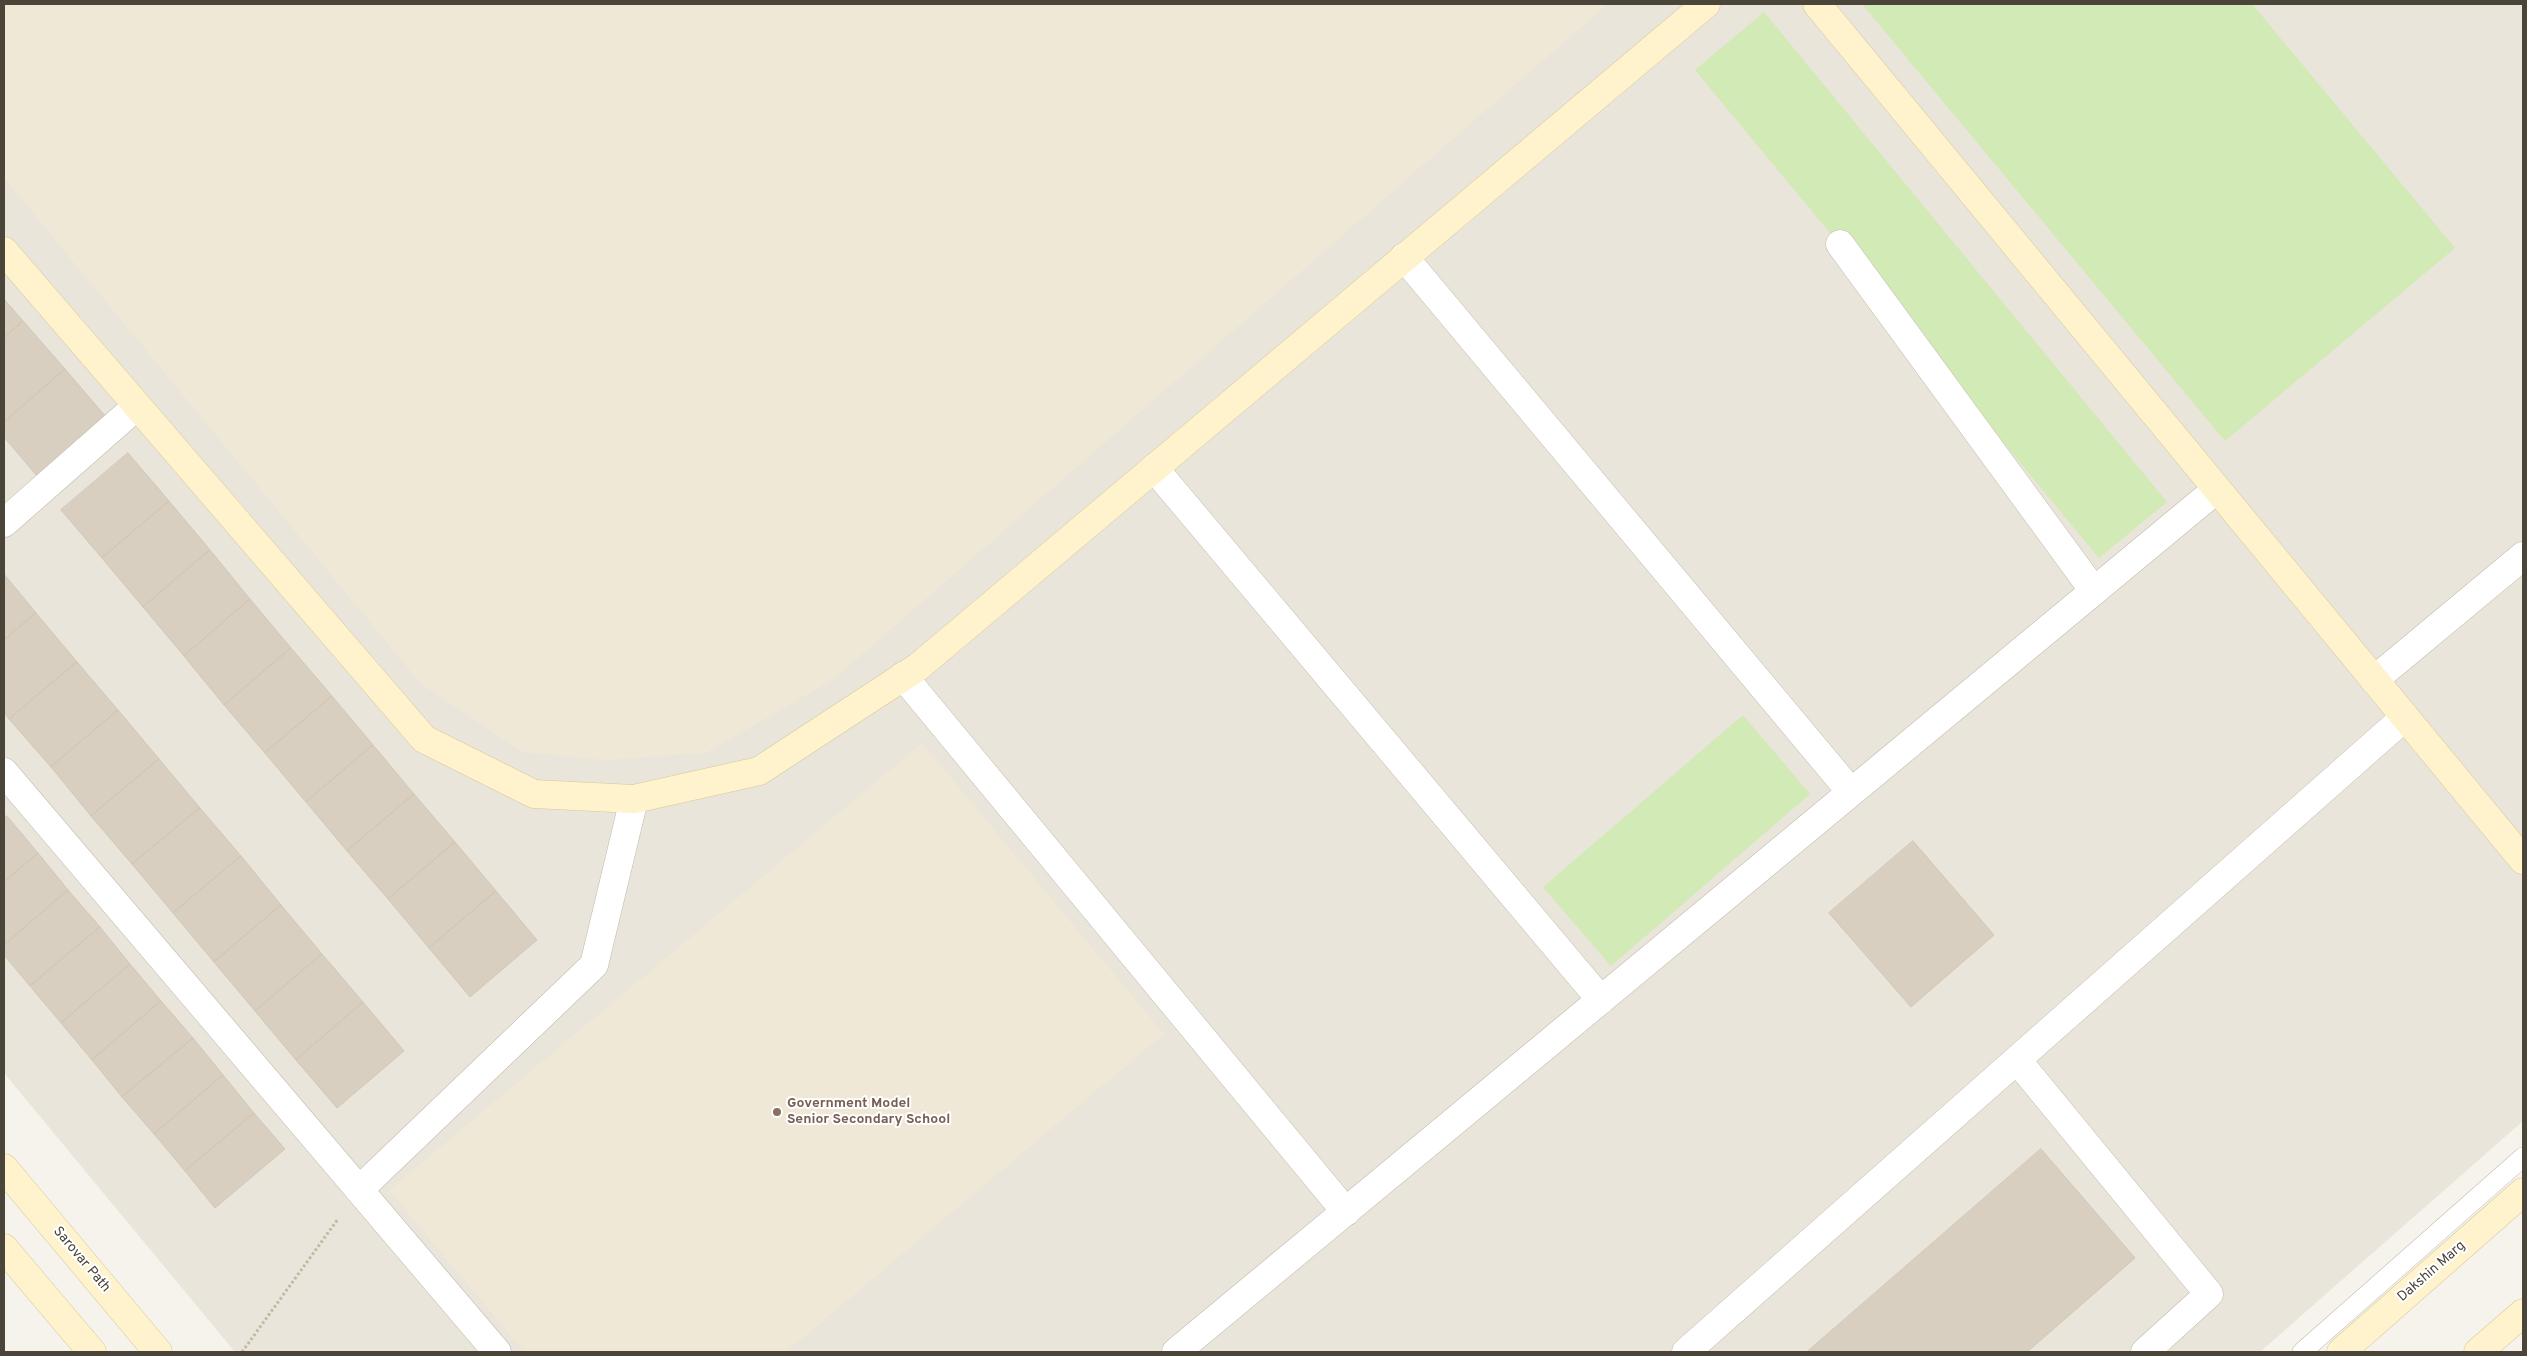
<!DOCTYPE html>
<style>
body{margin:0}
#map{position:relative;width:2527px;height:1356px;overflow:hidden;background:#f6f3ec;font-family:Overpass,sans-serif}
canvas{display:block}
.frame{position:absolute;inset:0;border:5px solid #4b4439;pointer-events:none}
</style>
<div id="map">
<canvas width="2527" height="1356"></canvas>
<div class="frame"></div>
</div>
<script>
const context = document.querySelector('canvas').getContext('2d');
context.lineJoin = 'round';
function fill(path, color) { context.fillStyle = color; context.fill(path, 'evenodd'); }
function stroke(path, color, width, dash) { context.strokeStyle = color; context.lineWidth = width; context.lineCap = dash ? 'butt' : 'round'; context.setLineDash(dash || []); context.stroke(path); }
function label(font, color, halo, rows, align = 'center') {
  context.font = font + ' Overpass,sans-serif'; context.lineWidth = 4; context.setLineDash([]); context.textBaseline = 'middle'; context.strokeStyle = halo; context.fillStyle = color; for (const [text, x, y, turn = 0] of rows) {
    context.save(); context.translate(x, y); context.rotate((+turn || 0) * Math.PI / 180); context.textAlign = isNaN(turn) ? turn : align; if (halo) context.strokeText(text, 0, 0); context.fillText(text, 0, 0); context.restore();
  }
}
fill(new Path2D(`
 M4,4H2523V1121L2260,1352H235L4,1073Z`), '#eae5da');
fill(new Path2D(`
 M4,4H1608L834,679L706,753L605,760L522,752L420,683L4,178Z
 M922,743L1164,1034L786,1352H524L389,1190Z`), '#efe8d6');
fill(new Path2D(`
 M1862,4H2252L2455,248L2225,441Z
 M1764,12L2167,502L2099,558L1695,70Z
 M1743,715L1810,794L1611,966L1543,887Z`), '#d2eab5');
const building = new Path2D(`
 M4,299L23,321L4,338Z
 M23,321L65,369L4,422V338Z
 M65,369L106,417L38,477L4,437V422Z
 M128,453L169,501L102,558L61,510Z
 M169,501L210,550L143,607L102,558Z
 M210,550L250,599L184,656L143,607Z
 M4,574L36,613L4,640Z
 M250,599L291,648L224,705L184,656Z
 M36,613L77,662L9,719L4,712V640Z
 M291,648L332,696L265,753L224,705Z
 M77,662L118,710L51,767L9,719Z
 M332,696L373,745L306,802L265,753Z
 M118,710L159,759L91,816L51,767Z
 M373,745L414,794L347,851L306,802Z
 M159,759L200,808L132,864L91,816Z
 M414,794L455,842L388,899L347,851Z
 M200,808L241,856L173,913L132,864Z
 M7,816L38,853L4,882V818Z
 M1913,841L1994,935L1911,1007L1829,913Z
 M455,842L496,891L429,948L388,899Z
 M38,853L68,890L4,945V882Z
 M241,856L281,905L214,962L173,913Z
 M68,890L100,927L30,986L4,955V945Z
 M496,891L537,940L470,997L429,948Z
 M281,905L322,954L255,1011L214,962Z
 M100,927L130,964L61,1023L30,986Z
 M322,954L363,1002L296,1060L255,1011Z
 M130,964L161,1001L92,1060L61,1023Z
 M161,1001L193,1038L122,1097L92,1060Z
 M363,1002L404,1051L337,1108L296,1060Z
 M193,1038L223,1075L154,1134L122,1097Z
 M223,1075L254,1113L185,1171L154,1134Z
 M254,1113L285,1149L215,1208L185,1171Z
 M2041,1149L2135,1258L2027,1352H1807Z`);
fill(building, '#d8cfc1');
stroke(building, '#d3c7b4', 1);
const lane = new Path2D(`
 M2302,1352L2523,1157`);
const street = new Path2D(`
 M1840,244L2094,591
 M1404,257L1851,792
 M1154,468L1601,1000
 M4,523L137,406
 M903,676L1346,1212
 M2374,680L2523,556
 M4,772L497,1352
 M2017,1060L2209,1294L2145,1352
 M359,1190L594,965L634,799
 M1176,1352L2217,489
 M1686,1352L2405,717`);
const secondary = new Path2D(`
 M1817,4L2523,860
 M4,251L424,739L534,794L634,799L759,771L918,667L1706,4
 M4,1168L158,1352
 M4,1248L92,1352
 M2341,1352L2523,1192
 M2478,1352L2523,1313`);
stroke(lane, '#c2bbae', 20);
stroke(street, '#c2bbae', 29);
stroke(secondary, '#d6c79b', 29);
stroke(new Path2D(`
 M242,1352L338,1219`), '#c4b79f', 3, [2.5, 2.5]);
stroke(lane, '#fff', 19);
stroke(street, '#fff', 28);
stroke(secondary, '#fff3cd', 28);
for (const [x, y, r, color] of [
 [777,1112,5,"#8d6e63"]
]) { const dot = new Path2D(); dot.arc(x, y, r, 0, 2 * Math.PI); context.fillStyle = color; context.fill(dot); stroke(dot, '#fff', 2); }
label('bold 14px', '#785e54', '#fff', [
 ["Government Model",787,1104],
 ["Senior Secondary School",787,1120]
], 'left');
label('14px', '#4b4439', '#fff', [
 ["Sarovar Path",81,1260,50],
 ["Dakshin Marg",2432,1272,-41]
]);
</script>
